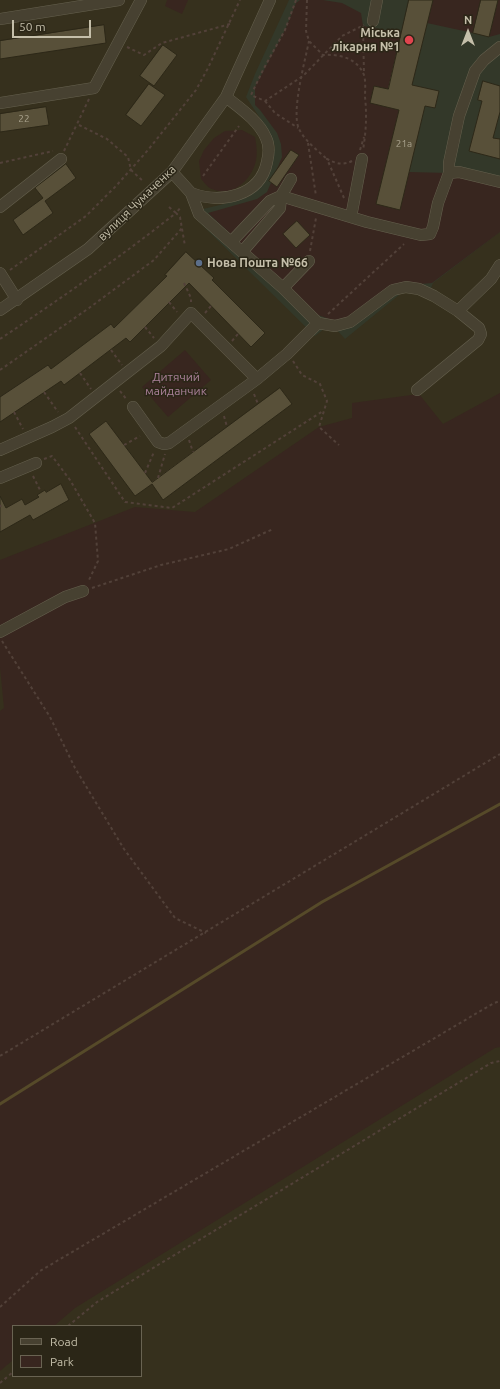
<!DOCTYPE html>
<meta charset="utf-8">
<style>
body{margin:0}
#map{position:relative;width:500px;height:1389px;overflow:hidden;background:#36301d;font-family:Ubuntu,sans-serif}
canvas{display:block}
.legend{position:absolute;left:12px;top:1325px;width:130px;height:52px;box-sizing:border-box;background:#2b2617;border:1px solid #696352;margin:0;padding:5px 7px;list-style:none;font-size:12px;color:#c5bfaa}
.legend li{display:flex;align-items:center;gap:8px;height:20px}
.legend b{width:20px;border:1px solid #696352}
.north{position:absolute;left:448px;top:12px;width:40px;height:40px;-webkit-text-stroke:3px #2b2617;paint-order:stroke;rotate:0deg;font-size:11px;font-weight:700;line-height:16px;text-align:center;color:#c5bfaa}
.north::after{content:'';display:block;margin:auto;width:14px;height:18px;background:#c5bfaa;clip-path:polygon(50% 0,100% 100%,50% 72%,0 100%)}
.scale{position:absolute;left:12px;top:20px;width:79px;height:18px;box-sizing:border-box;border:2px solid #c5bfaa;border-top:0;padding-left:5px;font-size:12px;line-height:14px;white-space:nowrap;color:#c5bfaa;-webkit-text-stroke:3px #2b2617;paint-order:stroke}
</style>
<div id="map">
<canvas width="500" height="1389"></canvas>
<ul class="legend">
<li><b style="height:5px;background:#474131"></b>Road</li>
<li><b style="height:11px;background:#38261f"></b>Park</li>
</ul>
<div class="north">N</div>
<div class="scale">50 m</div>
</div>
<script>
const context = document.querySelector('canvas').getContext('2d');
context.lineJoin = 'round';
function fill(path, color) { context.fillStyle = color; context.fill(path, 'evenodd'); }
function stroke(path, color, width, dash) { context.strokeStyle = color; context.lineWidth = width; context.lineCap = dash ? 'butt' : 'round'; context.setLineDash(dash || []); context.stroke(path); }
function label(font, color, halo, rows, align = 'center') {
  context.font = font + ' Ubuntu,sans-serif'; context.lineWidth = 3; context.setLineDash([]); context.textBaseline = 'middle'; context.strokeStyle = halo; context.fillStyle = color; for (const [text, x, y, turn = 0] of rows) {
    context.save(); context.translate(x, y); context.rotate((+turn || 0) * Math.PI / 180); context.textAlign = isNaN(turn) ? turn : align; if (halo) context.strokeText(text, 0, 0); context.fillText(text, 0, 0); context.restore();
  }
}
fill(new Path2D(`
 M289,0H500V232L433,283L428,296L405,290L345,339L337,330L324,329L315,336L194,217L203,209L224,204L248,197L261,186L268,176L273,160L275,146L268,130L246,97L255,74Z`), '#333829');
fill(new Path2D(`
 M167,0H188L182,14L165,6Z
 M300,0H323L342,3L361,13L363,26L401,33L388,89L375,86L371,102L399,110L409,172L449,173L500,182V232L432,283L420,284L404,283L388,287L346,319L332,320L318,315L208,213L257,199L267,192L282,157L281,144L277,133L260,110L255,105V87L285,30L296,3Z
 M433,0H481L473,33L427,23Z
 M498,0H500V34L489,37Z
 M242,130L255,137C257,147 258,158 254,167C247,184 230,197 212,189C208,188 204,182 201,179L199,161L204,150L214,138L225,131Z
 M185,350L211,380L168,417L142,387Z
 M500,393V1047L495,1048L75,1308L54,1326H13V1360L0,1371V711L4,708L0,667V560L135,507L195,512L319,427L352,418V403L419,394L443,424Z`), '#38261f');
stroke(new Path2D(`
 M0,1104L322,902L500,804`), '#564a29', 3);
const building = new Path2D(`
 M409,0H433L412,85L439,91L435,108L425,106L400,210L376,204L399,110L370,103L374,86L388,89Z
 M481,0H498L489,37L473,33Z
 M104,25L106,43L0,59V41Z
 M163,45L177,55L154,86L140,76Z
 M483,81L500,86V112L493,138L500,139V159L469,151L482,101L478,100Z
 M149,84L165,95L141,126L126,115Z
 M46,107L49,125L0,132V114Z
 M291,150L299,155L277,187L269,181Z
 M66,164L76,178L45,201L53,213L23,235L13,220L43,198L35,188Z
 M297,221L310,235L296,248L283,234Z
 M186,252L214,278L212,280L265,333L251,347L189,283L130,342L126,338L64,385L61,381L0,422V397L48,365L51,369L111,324L114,328L167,276L165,275Z
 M280,388L292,404L163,500L152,484L135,496L89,434L106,421L152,482Z
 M61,484L69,500L33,520L30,515L0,532V496L6,508L22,499L25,505L39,497L37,495L45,490L46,492Z`);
fill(building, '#585039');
stroke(building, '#2d2818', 1);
const minor = new Path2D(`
 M0,19L119,0
 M373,21L377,0
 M0,103L94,88L141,0
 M172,172L191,193L199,214L283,288L318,323L335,326L350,322L393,290L406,287L419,289L434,296L458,311L479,328L481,334L478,340L417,390
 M449,173V163L459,116L475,71L484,60L500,47
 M291,179L281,196L367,222L421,235L430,234L433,227L438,203L449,173L459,172L500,182
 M191,193C220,204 260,197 267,162C269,154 270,146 266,138C259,121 240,108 226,97
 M0,207L61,159
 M351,217L362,159
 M231,242L270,201L281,196
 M242,252L280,208L281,196
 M0,273L17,300
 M283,288L309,261
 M0,310L88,249L172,172L226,97L270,0
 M458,311L491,279L500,265
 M257,379L287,354L318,323
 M0,450L52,427L69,418L161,346L191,313L257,379L169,443L164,444L158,442L133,407
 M0,478L36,463
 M0,632L65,597L83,591`);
stroke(minor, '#65604e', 12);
stroke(new Path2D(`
 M296,0L285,30L263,70L251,95L265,101L303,76L342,36L364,25
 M307,0L306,31L309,41L323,55C340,54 357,58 364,75C366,82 365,91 365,97C367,115 366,132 363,150
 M363,26L364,74
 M309,41C305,61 291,112 299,129C305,141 317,150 327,159
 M127,47L144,55L162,43L230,24
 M89,99L77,124L107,139L128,157L131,170L143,181
 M265,101L275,113L298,128
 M308,143L316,196
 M360,150L364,137
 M64,151L77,124
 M0,163L53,151
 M203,176L239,126
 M344,198L327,159C335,163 342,166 352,161
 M169,207L176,213L181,207
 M310,251L316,218
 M10,270L86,216L116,186L148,150L196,90L208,68L240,0
 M184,283L191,298V302
 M169,302L177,312
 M205,313L211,306
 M328,314L404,244
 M145,327L154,338
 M0,339C60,299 119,258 176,213L180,217L185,246
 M232,341L238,334
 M111,350L122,365
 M293,361L302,375L320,384L327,401L319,427L339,445
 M0,370L89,308L154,260L182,228
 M80,373L91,389
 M120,391L127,400
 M44,392L58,412
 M254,394L258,404
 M14,412L23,429
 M224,416L227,427
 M75,427L125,502L172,508L323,411
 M189,440L193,452
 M124,445L140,436
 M44,459L52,456L70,480L95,523L98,561L88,582
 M145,473L154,452
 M33,476L41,492
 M158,478L165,454
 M0,505L1,507
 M92,588L161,565L229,549L273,529
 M2,641L50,717L75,768L124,849L175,918L206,933
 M0,1056L500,754
 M0,1307L40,1271L494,1003L500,1001
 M68,1326L97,1302L491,1063L500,1061
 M0,1383L13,1372`), '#524139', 2, [3, 3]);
stroke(minor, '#474131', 11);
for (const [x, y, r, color] of [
 [409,40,5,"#e0444e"],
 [199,263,4,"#5c6f8a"]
]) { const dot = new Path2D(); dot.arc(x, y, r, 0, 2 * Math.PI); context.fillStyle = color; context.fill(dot); stroke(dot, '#2b2617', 1.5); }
label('10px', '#aaa38e', null, [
 ["22",24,119],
 ["21а",404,144]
]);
label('bold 12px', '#c5bfaa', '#2b2617', [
 ["Міська",400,33],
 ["лікарня №1",400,47],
 ["Нова Пошта №66",207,263,"left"]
], 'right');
label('12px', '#c5bfaa', '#2b2617', [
 ["вулиця Чумаченка",137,203,-44]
]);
label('12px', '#ab819a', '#2b2617', [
 ["Дитячий",176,377],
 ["майданчик",176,391]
]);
</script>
